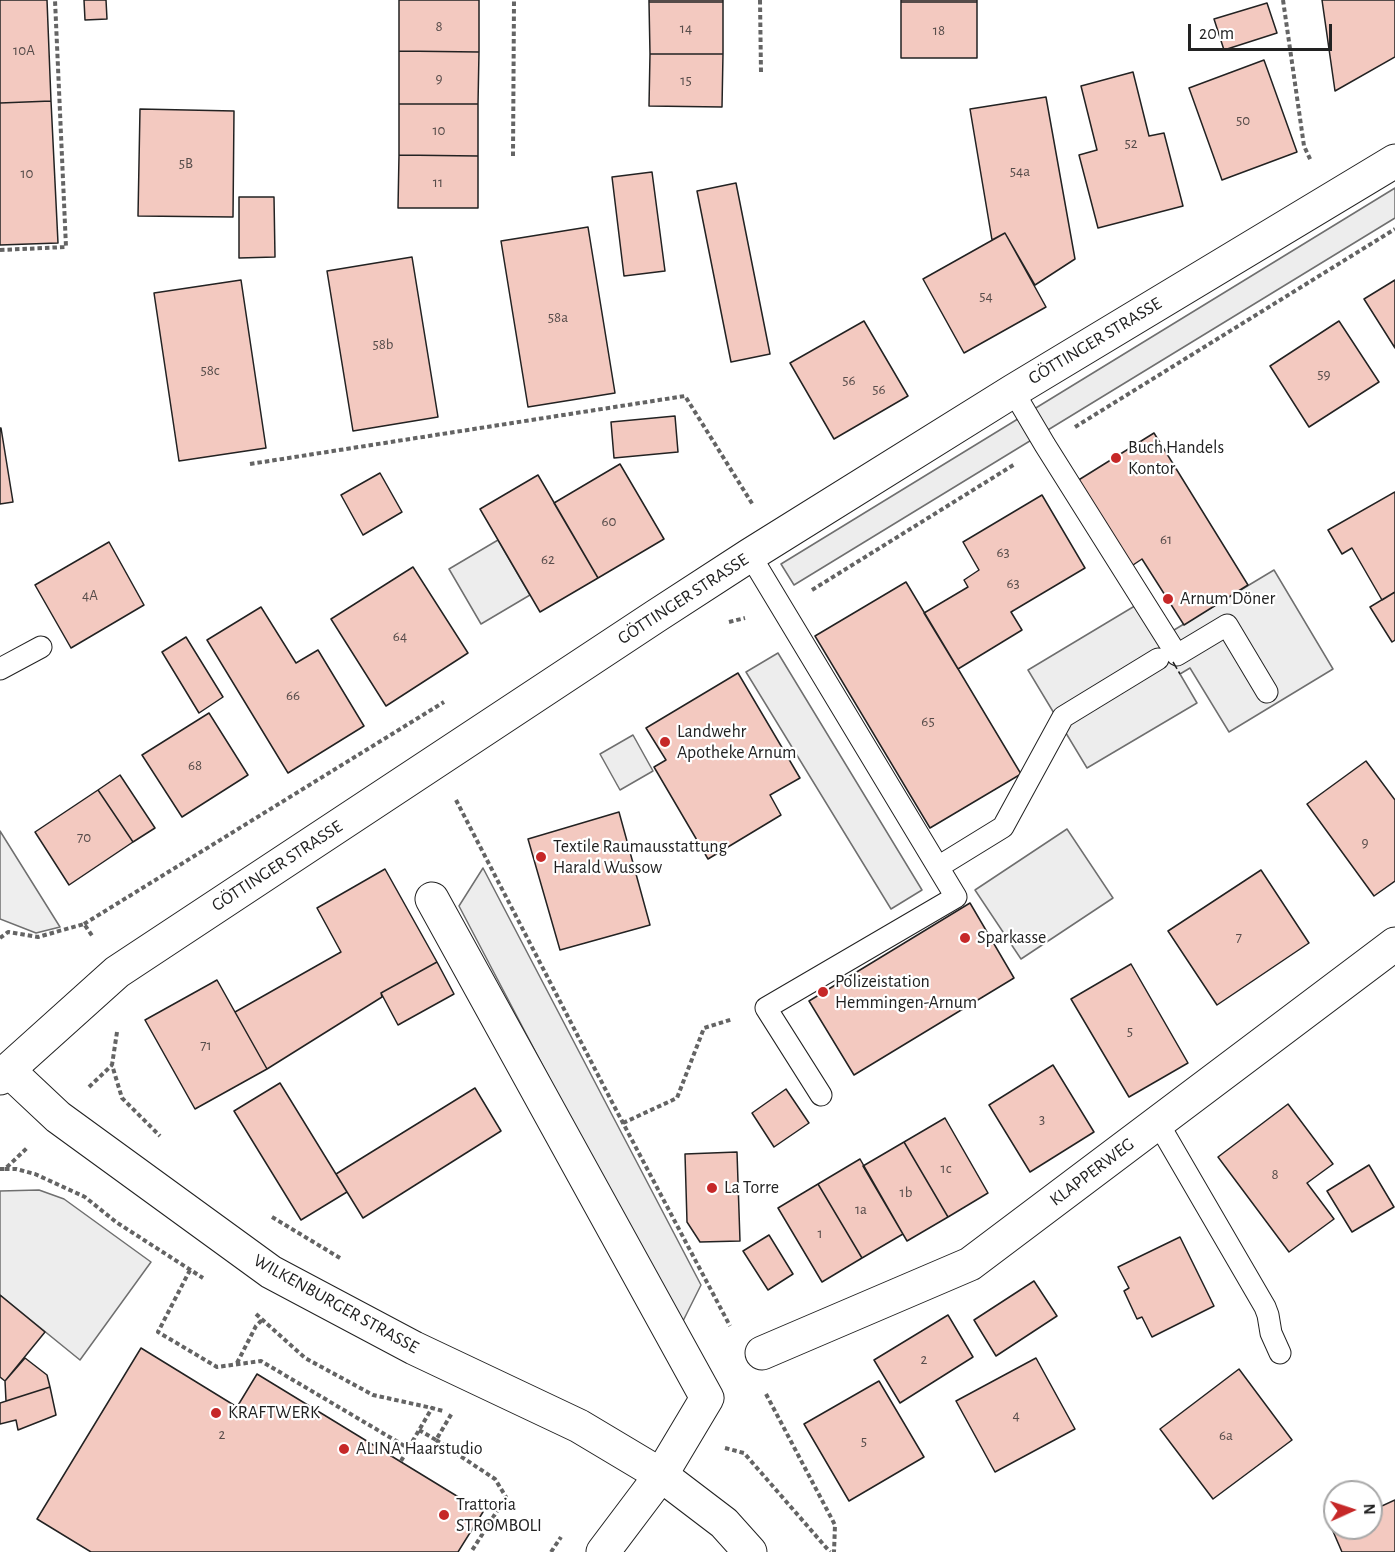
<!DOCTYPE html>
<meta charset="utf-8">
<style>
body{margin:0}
#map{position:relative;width:1395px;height:1552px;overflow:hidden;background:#fff;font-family:"Alegreya Sans",sans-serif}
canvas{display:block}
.north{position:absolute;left:1323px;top:1480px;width:60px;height:60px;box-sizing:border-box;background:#fff;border:2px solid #a7a7a7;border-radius:50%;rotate:87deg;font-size:16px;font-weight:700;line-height:24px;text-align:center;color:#222}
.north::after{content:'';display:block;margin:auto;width:21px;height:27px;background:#c62828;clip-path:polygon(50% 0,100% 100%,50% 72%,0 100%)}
.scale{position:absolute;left:1188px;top:24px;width:144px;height:27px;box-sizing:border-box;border:3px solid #222;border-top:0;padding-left:8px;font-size:18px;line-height:21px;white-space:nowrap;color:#222;-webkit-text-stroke:4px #fff;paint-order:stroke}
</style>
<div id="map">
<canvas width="1395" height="1552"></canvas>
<div class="north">N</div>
<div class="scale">20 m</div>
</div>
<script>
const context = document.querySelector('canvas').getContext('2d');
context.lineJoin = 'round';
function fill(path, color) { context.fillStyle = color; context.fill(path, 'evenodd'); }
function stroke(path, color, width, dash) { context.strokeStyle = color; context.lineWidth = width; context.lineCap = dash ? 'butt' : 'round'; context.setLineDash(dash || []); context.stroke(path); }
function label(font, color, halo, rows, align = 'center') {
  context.font = font + ' "Alegreya Sans",sans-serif'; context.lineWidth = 4.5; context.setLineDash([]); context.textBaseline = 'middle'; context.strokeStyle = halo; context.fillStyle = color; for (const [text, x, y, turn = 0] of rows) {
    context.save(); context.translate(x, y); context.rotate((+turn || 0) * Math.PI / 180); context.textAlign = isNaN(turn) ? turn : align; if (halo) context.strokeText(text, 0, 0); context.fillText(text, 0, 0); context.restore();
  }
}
const green = new Path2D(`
 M0,831L60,927L36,933L0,919Z`);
fill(green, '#eee');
stroke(green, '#6f6f6f', 1.5);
const parking = new Path2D(`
 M1395,188V218L794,585L781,564Z
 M498,540L530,595L481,624L449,569Z
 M1274,570L1333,669L1229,732L1190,668L1180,674L1197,703L1087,768L1028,670L1138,604L1159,639Z
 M778,653L922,890L891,909L746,672Z
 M633,735L653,771L620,790L600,754Z
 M1067,829L1113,898L1021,959L975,890Z
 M483,868L701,1285L680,1327L459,906Z
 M39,1190L64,1199L151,1262L80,1360L0,1295V1191Z`);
fill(parking, '#ededed');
stroke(parking, '#6f6f6f', 1.5);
const building = new Path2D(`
 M0,0H47L51,101L0,103Z
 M84,0H106L107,19L85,20Z
 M399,0H479V52L399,51Z
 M649,0H723V2H649Z
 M901,0H977V2H901Z
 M1322,0H1395V57L1335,91Z
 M649,2H723V54H650Z
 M901,2H977V58H901Z
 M1267,3L1277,33L1224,50L1214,19Z
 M399,51L479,52L478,104H399Z
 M650,54H723L722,107L649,106Z
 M1264,60L1297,152L1222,180L1189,88Z
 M1133,72L1149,136L1164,133L1183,206L1098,228L1079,155L1097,150L1081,86Z
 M1046,97L1075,259L1035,285L1005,233L992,240L970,109Z
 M51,101L58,243L0,245V103Z
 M399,104H478V156L399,155Z
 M140,109L234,111L233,217L138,216Z
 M399,155L478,156V208H398Z
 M652,172L665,271L624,276L612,177Z
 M736,183L770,354L731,362L697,191Z
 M239,197H274L275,257L239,258Z
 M588,227L615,393L528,407L501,241Z
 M1005,233L1046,307L964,353L923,279Z
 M412,257L438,417L353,431L327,271Z
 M241,280L266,448L179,461L154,293Z
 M1395,280V348L1364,299Z
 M864,321L908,396L834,439L790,363Z
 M1339,321L1379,382L1309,427L1270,366Z
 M675,416L678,452L614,458L611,422Z
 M1,428L13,502L0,504V428Z
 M1154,433L1248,585L1184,625L1142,559L1130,567L1077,481Z
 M620,464L664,539L598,578L554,503Z
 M380,473L402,512L363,535L341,495Z
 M538,475L598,578L540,612L480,509Z
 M1395,492V592L1382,600L1352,548L1342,554L1328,530Z
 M1042,495L1085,568L1011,612L1022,630L958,669L924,613L968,587L964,580L979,570L963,542Z
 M109,542L144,605L71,648L35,585Z
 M413,567L468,653L386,706L331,619Z
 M906,582L1021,774L930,828L815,636Z
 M1395,592V640L1392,642L1370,607Z
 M261,607L296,663L318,650L364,726L288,773L207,640Z
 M186,637L223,697L199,713L162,652Z
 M738,673L800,778L770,795L781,815L708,859L654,767L666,760L646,728Z
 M209,713L248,775L182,817L142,755Z
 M1366,761L1395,800V881L1374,896L1307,804Z
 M120,775L155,828L133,842L98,790Z
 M98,790L133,842L69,885L35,832Z
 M619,812L650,925L560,950L528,839Z
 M385,869L437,962L381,993L382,997L267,1069L235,1012L341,952L317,908Z
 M1261,870L1309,943L1217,1005L1168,931Z
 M970,903L1014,978L854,1075L809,1001Z
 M437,962L454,994L398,1025L381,993Z
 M1131,964L1188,1063L1129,1097L1071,999Z
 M217,980L267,1069L195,1109L145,1020Z
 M1053,1065L1094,1132L1030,1172L989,1105Z
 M280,1083L347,1192L301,1220L234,1111Z
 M475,1088L501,1131L363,1218L336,1174Z
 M786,1089L809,1123L774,1147L752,1113Z
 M1288,1104L1333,1164L1307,1183L1334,1219L1289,1252L1218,1157Z
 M945,1118L988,1193L948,1217L904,1142Z
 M904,1142L948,1217L907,1241L863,1166Z
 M737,1152L740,1241L700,1242L687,1222L685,1154Z
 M860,1159L903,1234L862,1258L818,1184Z
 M1369,1165L1394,1207L1352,1232L1327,1191Z
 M818,1184L862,1258L822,1282L778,1208Z
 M769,1235L793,1274L768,1290L743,1251Z
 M1180,1237L1214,1306L1152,1337L1142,1317L1137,1319L1124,1291L1129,1288L1118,1267Z
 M1034,1281L1057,1316L996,1356L974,1320Z
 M0,1295L45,1332L5,1381L0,1377Z
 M948,1315L973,1357L900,1403L874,1360Z
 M141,1348L237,1407L257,1374L483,1512L458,1552H91L37,1519Z
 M25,1358L47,1375L50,1387L6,1401L5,1381Z
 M1036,1358L1075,1429L995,1472L956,1401Z
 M1239,1369L1292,1440L1213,1499L1160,1429Z
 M879,1381L924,1457L849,1501L804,1424Z
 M50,1387L56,1415L18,1430L16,1420L0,1424V1403Z
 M1395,1500V1552H1342L1332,1529L1335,1527L1371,1528V1511Z`);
fill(building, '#f3c9c0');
stroke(building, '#222', 1.5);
const service = new Path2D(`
 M1013,391L1045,445L1177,655L1227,625L1267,692
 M750,555L956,897L766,1008L821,1095
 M0,669L41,647
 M938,867L1003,827L1063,717L1158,659
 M1158,1123L1265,1307L1268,1315L1271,1333L1280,1353`);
const minor = new Path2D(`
 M432,899L707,1398L661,1475L603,1552
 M762,1353L970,1264L1395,944`);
const tertiary = new Path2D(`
 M8,1070L117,972L656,616L750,555L1013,391L1395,161`);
const secondary = new Path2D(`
 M0,1078L8,1070L58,1117L271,1272L414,1348L579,1426L661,1475L724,1523L750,1552`);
stroke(service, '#222', 23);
stroke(minor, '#222', 35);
stroke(tertiary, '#222', 35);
stroke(secondary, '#222', 35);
stroke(new Path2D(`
 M760,0L761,73
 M1283,0L1304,146L1311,161
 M513,156L514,0
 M0,250L66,247L55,0
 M1075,427L1395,229
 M250,464L685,396L753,505
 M812,590L1015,464
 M729,622L745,618
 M456,800L613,1104L730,1326
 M84,924L444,702
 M0,938L8,932L38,937L84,924L93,937
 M117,1032L112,1065L122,1098L160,1136
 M89,1087L112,1065
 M623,1123L677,1098L704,1028L733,1019
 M0,1169H5L28,1147
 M5,1169H16L35,1174L85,1197L116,1222L203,1278
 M272,1217L340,1258
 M190,1270L158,1332L217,1367L261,1361L408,1448
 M256,1314L305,1358L373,1395L432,1408
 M237,1363L256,1326L262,1320
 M766,1394L835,1525L834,1552
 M419,1430L436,1440L452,1413
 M436,1440L495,1479L506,1497L471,1552
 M725,1448L744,1453L830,1552
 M401,1461L432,1408L443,1411
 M551,1552L561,1537`), '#646464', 4, [4.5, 3]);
stroke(service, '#fff', 21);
stroke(minor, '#fff', 33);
stroke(tertiary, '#fff', 33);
stroke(secondary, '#fff', 33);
stroke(new Path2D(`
 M1173,662L1180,674`), '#222', 1.5, [8, 3]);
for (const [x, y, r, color] of [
 [1116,458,6,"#c62828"],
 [1168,599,6,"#c62828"],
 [665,742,6,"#c62828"],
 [541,857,6,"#c62828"],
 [965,938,6,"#c62828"],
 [823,992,6,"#c62828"],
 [712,1188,6,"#c62828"],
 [216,1413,6,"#c62828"],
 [344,1449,6,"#c62828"],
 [444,1515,6,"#c62828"]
]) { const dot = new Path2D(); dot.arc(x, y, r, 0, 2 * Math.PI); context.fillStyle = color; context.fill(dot); stroke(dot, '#fff', 2); }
label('15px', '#564c4a', null, [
 ["8",439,26],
 ["14",686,28],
 ["18",939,30],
 ["10A",24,50],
 ["9",439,78],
 ["15",686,80],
 ["50",1243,120],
 ["10",439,130],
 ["52",1131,143],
 ["5B",186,163],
 ["54a",1020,171],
 ["10",27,173],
 ["11",438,182],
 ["54",986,296],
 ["58a",558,317],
 ["58b",383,344],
 ["58c",210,370],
 ["59",1324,374],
 ["56",849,380],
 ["56",879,389],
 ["60",609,521],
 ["61",1166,539],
 ["63",1003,552],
 ["62",548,559],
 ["63",1013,583],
 ["4A",90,595],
 ["64",400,636],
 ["66",293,695],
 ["65",928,721],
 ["68",195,765],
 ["70",84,837],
 ["9",1365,842],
 ["7",1239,937],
 ["5",1130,1031],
 ["71",206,1045],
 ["3",1042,1119],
 ["1c",946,1168],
 ["8",1275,1174],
 ["1b",906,1192],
 ["1a",861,1209],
 ["1",820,1233],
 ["2",924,1359],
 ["4",1016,1415],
 ["2",222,1434],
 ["6a",1226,1435],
 ["5",864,1441]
]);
label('18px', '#222', '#fff', [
 ["GÖTTINGER STRASSE",1095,341,-31],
 ["GÖTTINGER STRASSE",683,599,-33],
 ["GÖTTINGER STRASSE",277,866,-33],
 ["KLAPPERWEG",1092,1172,-37],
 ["WILKENBURGER STRASSE",336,1304,29]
]);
label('18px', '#222', '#fff', [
 ["Buch Handels",1128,448],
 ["Kontor",1128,469],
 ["Arnum Döner",1180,599],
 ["Landwehr",677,732],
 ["Apotheke Arnum",677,753],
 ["Textile Raumausstattung",553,847],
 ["Harald Wussow",553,868],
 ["Sparkasse",977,938],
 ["Polizeistation",835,982],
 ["Hemmingen-Arnum",835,1003],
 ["La Torre",724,1188],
 ["KRAFTWERK",228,1413],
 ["ALINA Haarstudio",356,1449],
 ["Trattoria",456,1505],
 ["STROMBOLI",456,1526]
], 'left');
</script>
